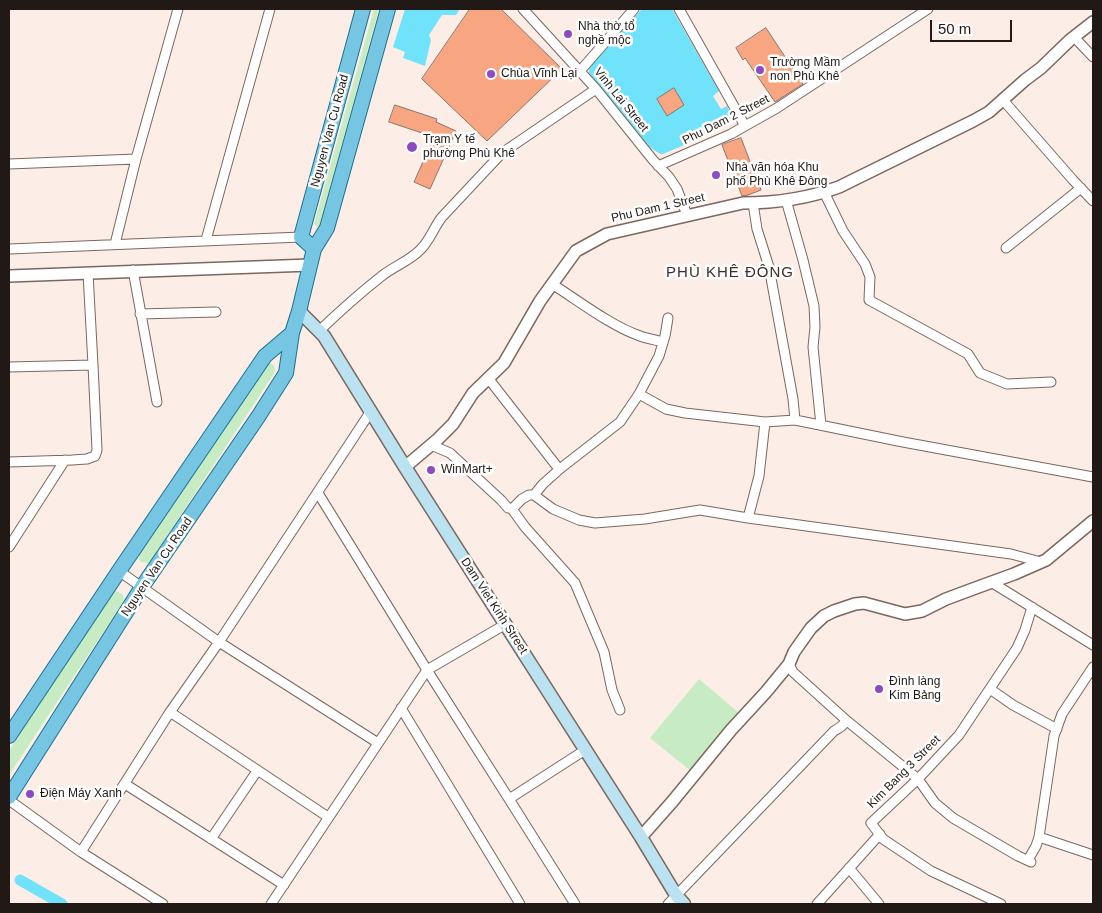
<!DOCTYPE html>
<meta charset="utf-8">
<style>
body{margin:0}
#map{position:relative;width:1102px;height:913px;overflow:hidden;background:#fceee7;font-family:Helvetica,sans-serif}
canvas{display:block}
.frame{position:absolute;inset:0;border:10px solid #211915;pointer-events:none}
.scale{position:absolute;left:930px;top:20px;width:82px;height:22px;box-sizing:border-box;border:2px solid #211915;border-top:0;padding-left:6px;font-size:15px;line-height:18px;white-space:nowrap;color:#211915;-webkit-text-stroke:4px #fefefe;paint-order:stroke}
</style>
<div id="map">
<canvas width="1102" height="913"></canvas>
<div class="frame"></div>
<div class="scale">50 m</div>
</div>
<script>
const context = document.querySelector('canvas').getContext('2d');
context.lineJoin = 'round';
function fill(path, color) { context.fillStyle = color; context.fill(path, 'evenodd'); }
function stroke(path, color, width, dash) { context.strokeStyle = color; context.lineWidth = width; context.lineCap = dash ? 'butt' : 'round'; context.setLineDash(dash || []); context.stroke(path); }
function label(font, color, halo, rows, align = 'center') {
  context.font = font + ' Helvetica,sans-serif'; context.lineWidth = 5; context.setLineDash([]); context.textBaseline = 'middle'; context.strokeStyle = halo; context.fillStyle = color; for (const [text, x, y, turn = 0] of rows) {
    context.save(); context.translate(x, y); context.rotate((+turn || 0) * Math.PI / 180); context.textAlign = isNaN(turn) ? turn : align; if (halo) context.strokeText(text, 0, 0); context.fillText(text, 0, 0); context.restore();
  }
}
fill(new Path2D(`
 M374,9H379L320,223L319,226H316L314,224Z
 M268,363C275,364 277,369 273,375L151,560L148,563L141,562L139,559L140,551Z
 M117,591L122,594L124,598L121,605L9,775V751L103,605L114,592Z
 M699,679L740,714L692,772L650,738Z`), '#c7ebc2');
fill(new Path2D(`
 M405,9H460L456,15H442L429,35L431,40L425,66L403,58L405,52L393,47Z
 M642,9H672L719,91L713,96L721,109L727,106L733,119L682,146L663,154H660L648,146L589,73V66Z`), '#70e2fa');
stroke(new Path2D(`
 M20,880L62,904`), '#70e2fa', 11);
const building = new Path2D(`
 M470,9H501L562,69L487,141L422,79Z
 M766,28L803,84L775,102L745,58L743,60L736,48Z
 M674,88L684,105L667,116L657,99Z
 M395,105L437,119L436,122L456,131L430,189L414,182L434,137L389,122Z
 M741,138L761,190L748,195L742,196L722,145Z`);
fill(building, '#f7a681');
stroke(building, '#8b766d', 1);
const minor = new Path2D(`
 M523,9L596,89L653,160L669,177L677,189L687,215
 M679,9L745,126
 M1074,37L1093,57
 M580,71L634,9
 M1003,100L1073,180L1093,201
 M9,164L136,159
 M658,166L731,134L745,126L777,108L928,9
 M824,192L843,231L865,264L870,277L869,300L968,354L980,373L1007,384L1051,382
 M786,200L803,260L814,306L815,327L813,347L821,425
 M753,203L757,229L769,267L793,399L795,420
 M206,240L270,9
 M115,244L136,159L178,9
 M1006,248L1081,188
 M9,249L301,237
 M133,270L157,402
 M552,284C579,301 611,326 640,336C648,339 656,340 663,342
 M140,314L216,312
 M319,331C340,311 360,293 383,275C395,266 411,260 421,249C430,240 434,227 442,217L502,153L596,89
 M9,367L93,365L88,273
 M488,378L559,469
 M639,394L666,409L685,413L765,422L795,420L805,422L903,442L1093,477
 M431,445L450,453L501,500L508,508L512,509L522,499L529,495H534L553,509L579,520L595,523L645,519L700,510L748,518L1011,554L1041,562
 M9,462L72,460L87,459L95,456L97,450L93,365
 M318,493L427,670L509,799L575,904
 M534,495L543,484L561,468L620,422L639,394L659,356L665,336L668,318
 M512,509L525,527L575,583L604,652L612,690L620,710
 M748,518L759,476L765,422
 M9,547L65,460
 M119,571L219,642L378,743
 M991,582L1093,645
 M990,689L1013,705L1057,729
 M401,708L520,904
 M170,712L328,817
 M846,720L918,779L935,803L953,818L1018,856L1031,862
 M125,784L284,885
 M509,799L585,750
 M9,800L81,852L163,904
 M1039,837L1093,855
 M211,839L257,771
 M81,852L170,712L219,642L371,411
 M1028,860L1036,846L1039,837L1054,736L1062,714L1093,667
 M849,868L879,904
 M271,904L427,670L506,624
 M668,904L834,731C839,728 844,726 846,720L793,672L789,664
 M817,904L880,834
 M1001,904L931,871L883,839L871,823L918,779L959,735L1017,648L1025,630L1032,607`);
const tertiary = new Path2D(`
 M9,276L310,265
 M405,467L438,439L453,424L473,393L504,363L540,301L576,251L607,234L743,203C775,203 809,198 839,187L973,121L989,112L1025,80L1041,68L1070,40L1093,22
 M641,837L672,802L731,730L766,692L789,664L794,652L811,628L824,616L834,611L855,604L864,603L905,614L922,611L946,599L981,586L1014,574L1046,560L1093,521`);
const secondary = new Path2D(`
 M299,311L324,336L405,467L641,837L676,895L684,904`);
const primary = new Path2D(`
 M314,249L301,237L363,9
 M9,736L119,571L265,356L292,333
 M9,797L142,587L258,417L286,373L292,333L299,311L314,249L327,228L388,9`);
stroke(minor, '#7b675e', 11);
stroke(tertiary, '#7b675e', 14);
stroke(secondary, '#7b675e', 15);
stroke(primary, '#1c718f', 16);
stroke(minor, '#fff', 9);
stroke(tertiary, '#fff', 11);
stroke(secondary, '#bae2f1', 12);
stroke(primary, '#76c6e3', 14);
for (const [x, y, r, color] of [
 [568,34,5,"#8c4bc0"],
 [760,70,5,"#8c4bc0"],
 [491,74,5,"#8c4bc0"],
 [412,147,6,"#8c4bc0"],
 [716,175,5,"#8c4bc0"],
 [431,470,5,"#8c4bc0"],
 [879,689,5,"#8c4bc0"],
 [30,794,5,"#8c4bc0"]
]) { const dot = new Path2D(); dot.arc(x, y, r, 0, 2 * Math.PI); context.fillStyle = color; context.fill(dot); stroke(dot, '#fefefe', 2); }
label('12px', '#211915', '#fefefe', [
 ["Nhà thờ tổ",578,27],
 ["nghề mộc",578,41],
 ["Trường Mầm",770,63],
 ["non Phù Khê",770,77],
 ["Chùa Vĩnh Lại",501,74],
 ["Trạm Y tế",423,140],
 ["phường Phù Khê",423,154],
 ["Nhà văn hóa Khu",726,168],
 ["phố Phù Khê Đông",726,182],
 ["WinMart+",441,470],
 ["Đình làng",889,682],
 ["Kim Bảng",889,696],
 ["Điện Máy Xanh",40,794]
], 'left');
label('12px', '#211915', '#fefefe', [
 ["Vinh Lai Street",621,100,51],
 ["Phu Dam 2 Street",726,120,-27],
 ["Nguyen Van Cu Road",330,131,-75],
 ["Phu Dam 1 Street",658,208,-13],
 ["Nguyen Van Cu Road",157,567,-56],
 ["Dam Viet Kinh Street",494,606,57],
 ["Kim Bang 3 Street",904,772,-45]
]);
context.letterSpacing = '1px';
label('15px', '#402e26', '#fefefe', [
 ["PHÙ KHÊ ĐÔNG",730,273]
]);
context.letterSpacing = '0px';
</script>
